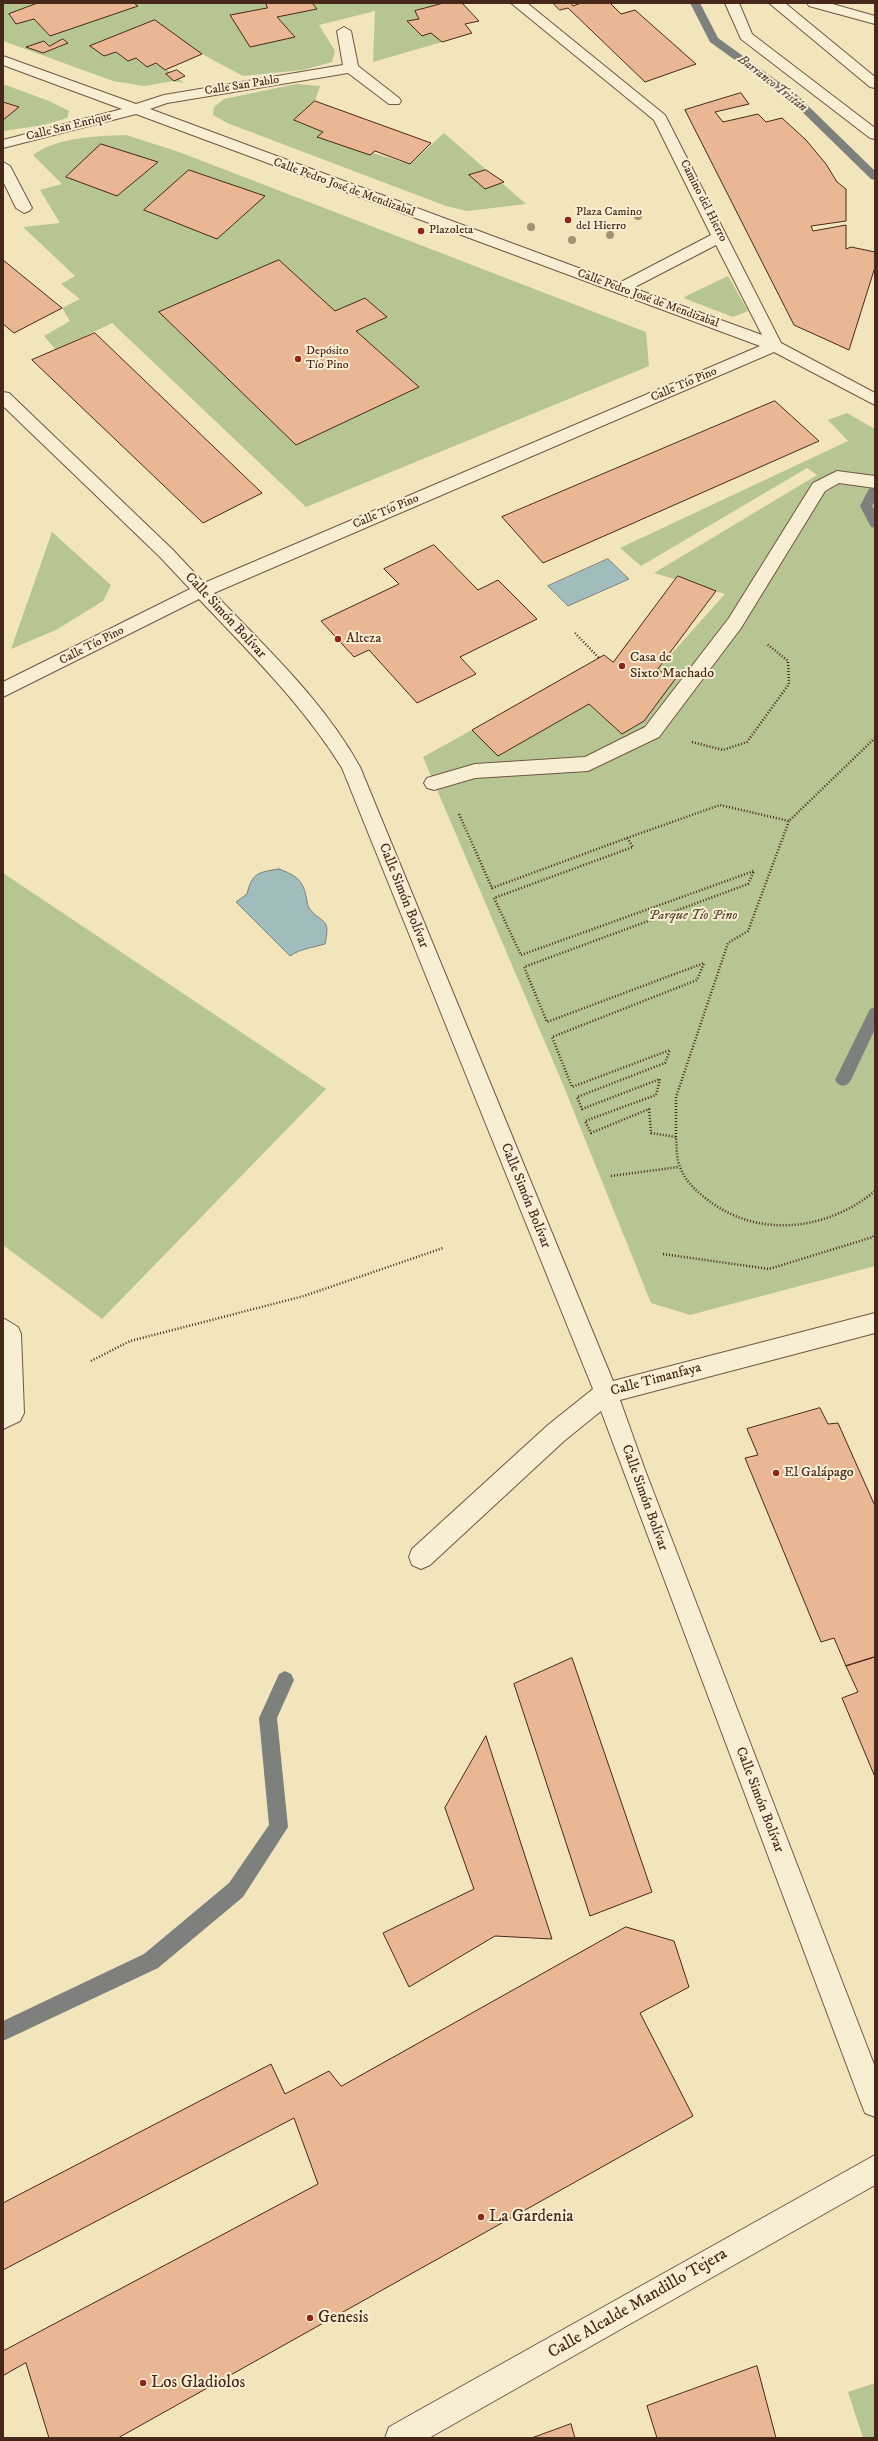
<!DOCTYPE html>
<meta charset="utf-8">
<style>
body{margin:0}
#map{position:relative;width:878px;height:2441px;overflow:hidden;background:#f2e5bc;font-family:"IM FELL DW Pica",serif}
canvas{display:block}
.frame{position:absolute;inset:0;border:4px solid #48271b;pointer-events:none}
</style>
<div id="map">
<canvas width="878" height="2441"></canvas>
<div class="frame"></div>
</div>
<script>
const context = document.querySelector('canvas').getContext('2d');
context.lineJoin = 'round';
function fill(path, color) { context.fillStyle = color; context.fill(path, 'evenodd'); }
function stroke(path, color, width, dash) { context.strokeStyle = color; context.lineWidth = width; context.lineCap = dash ? 'butt' : 'round'; context.setLineDash(dash || []); context.stroke(path); }
function label(font, color, halo, rows, align = 'center') {
  context.font = font + ' "IM FELL DW Pica",serif'; context.lineWidth = 4; context.setLineDash([]); context.textBaseline = 'middle'; context.strokeStyle = halo; context.fillStyle = color; for (const [text, x, y, turn = 0] of rows) {
    context.save(); context.translate(x, y); context.rotate((+turn || 0) * Math.PI / 180); context.textAlign = isNaN(turn) ? turn : align; if (halo) context.strokeText(text, 0, 0); context.fillText(text, 0, 0); context.restore();
  }
}
fill(new Path2D(`
 M3,3H444L415,11L442,42L373,62L375,11L319,25L335,51L332,62L303,70L243,76L202,54L166,69L184,83L174,81L144,86L113,81L3,41Z
 M3,84L49,101L69,111L67,118L44,125L3,131Z
 M296,84L320,86L315,101L294,120L323,132L318,137L410,164L444,133L526,204L467,211L446,206L227,123L213,115L214,107L224,99Z
 M126,135L179,152L646,332L649,366L306,507L112,323L56,350L44,336L70,321L62,308L80,299L61,284L75,276L23,227L60,223L40,190L62,184L33,155C58,137 96,136 126,135Z
 M728,276L748,311L733,317L686,299L684,297Z
 M847,413L875,429V1266L690,1315L651,1303L562,1082L423,757L472,730L498,756L589,704L622,734L644,721L675,678L657,670L725,594L654,573L817,475L807,468L641,566L620,548L848,441L828,420Z
 M52,532L111,585L103,601L56,630L11,649Z
 M3,873L326,1089L102,1319L3,1245Z
 M875,2383V2438H863L848,2392Z`), '#b7c593');
const water = new Path2D(`
 M608,559L629,579L568,606L548,586Z
 M279,869C293,874 303,879 306,896C307,899 307,905 309,908C322,925 331,916 325,944C312,948 302,948 290,956L236,902L247,894C252,873 258,872 279,869Z`);
fill(water, '#a1bcbd');
stroke(water, '#7d807c', 1);
fill(new Path2D(`
 M690,3H700L718,38L797,95L875,171V180L871,179L789,99L710,42Z
 M875,488V501L872,506L875,511V528L871,527L860,506L869,489Z
 M875,1007V1029L851,1080L848,1084L843,1086L838,1084L835,1080L868,1013L870,1009Z
 M285,1671L291,1674L294,1680L277,1718L288,1827L243,1897L158,1968L3,2041V2021L144,1954L229,1883L269,1825L259,1718L279,1674Z`), '#7d807c');
const building = new Path2D(`
 M38,3H134L138,6L50,36L34,19L16,24L9,14Z
 M266,3H312L317,9L277,17L295,37L250,47L230,15L267,8Z
 M444,3H462L479,21L465,24L472,33L442,42L431,33L422,36L407,21L419,19L415,11Z
 M553,3H571L573,6L581,3H610L621,14L635,10L696,64L645,82L568,8L560,10Z
 M155,20L202,54L165,70L156,63L147,67L136,58L128,61L116,52L104,56L90,46Z
 M63,39L68,43L43,53L26,47L44,41L49,46Z
 M177,70L185,76L174,81L166,74Z
 M741,93L749,104L715,112L723,122L758,114L766,122L782,118L806,140L826,164L837,182L846,189V221L811,226L813,231L846,225V249L851,247L875,252V267L849,350L794,325L685,110Z
 M315,101L431,143L410,164L375,151L370,155L317,137L323,132L294,120Z
 M3,102L19,107L3,120Z
 M101,144L158,162L117,196L66,177Z
 M189,170L265,196L217,239L144,210Z
 M486,170L504,182L485,189L469,175Z
 M3,260L62,308L14,333L3,324Z
 M279,260L335,311L365,298L387,317L356,331L419,387L296,445L159,312Z
 M95,333L262,493L203,523L32,360Z
 M775,401L819,441L543,563L502,517Z
 M434,545L478,590L498,580L537,619L460,657L476,674L417,703L369,650L354,657L321,621L399,584L384,569Z
 M678,576L716,591L657,670L676,678L644,721L622,734L589,704L498,756L472,730L604,655L613,662Z
 M820,1408L828,1424L838,1423L875,1506V1657L846,1666L834,1638L821,1642L745,1458L758,1455L747,1429Z
 M875,1657V1777L842,1698L858,1692L846,1666Z
 M572,1658L652,1892L590,1916L514,1684Z
 M486,1736L552,1939L495,1936L409,1987L383,1933L474,1889L445,1808Z
 M626,1927L674,1941L689,1987L640,2013L693,2116L118,2438H3V2351L318,2184L294,2118L3,2270V2203L271,2064L285,2094L329,2071L341,2086Z
 M26,2363L49,2438H3V2376Z
 M757,2366L776,2438H657L647,2406Z
 M571,2424L575,2438H532Z`);
fill(building, '#eab795');
stroke(building, '#48271b', 1);
const minor = new Path2D(`
 M511,3H527L665,115L781,343L875,393V405L774,352L214,593C266,648 323,700 360,767L613,1381L875,1313V1333L620,1400L645,1470L875,2067V2117L865,2113L861,2103L601,1411L564,1441L430,1565L421,1569L412,1565L409,1557L412,1549L548,1425L593,1389L342,768C303,705 250,653 199,599L3,697V682L190,589L160,557L3,406V392L9,393L172,549L204,583L760,346L136,114L3,148V140L122,109L3,65V56L136,104L164,95L343,65L337,31L344,27L351,31L358,66L399,98L401,101L399,104H389L348,73L167,103L150,109L619,283L711,235L654,120ZM716,245L762,335L633,288Z
 M725,3H739L752,34L875,128V139L870,138L741,39Z
 M769,3H785L875,77V88L870,87Z
 M807,3H829L875,16V24L809,6Z
 M3,162L10,166L32,208L29,211L24,213L16,208L3,181Z
 M837,471L875,476V488L839,483L825,491L741,628L659,737L588,771L475,778L434,790L427,788L424,783L427,778L475,764L585,757L645,727L729,618L813,483Z
 M3,1318L18,1327L21,1334L24,1413L20,1421L3,1429Z
 M875,2155V2185L429,2438H385L389,2427Z`);
stroke(minor, '#725643', 2);
stroke(new Path2D(`
 M575,633L599,658
 M692,742L723,750L747,742L789,684L788,661L767,644
 M459,814L492,888L627,838L633,847L494,898L521,955L754,871L748,884L524,967L547,1022L704,963L697,980L552,1037L572,1087L670,1050L665,1063L577,1097L582,1109L660,1079L656,1095L585,1121L591,1133L649,1109L651,1133L676,1137C677,1146 676,1155 679,1164C684,1181 698,1193 712,1203C763,1239 829,1229 875,1191
 M627,838L720,805L789,821L875,738
 M676,1137V1097L728,943L748,931L789,821
 M611,1176L679,1167
 M663,1254L769,1269L873,1237L875,1234
 M91,1361L130,1341L304,1296L443,1248`), '#48271b', 2.5, [1, 2]);
fill(minor, '#f7eed3');
context.fillStyle = '#a49274';
for (const [x, y] of [
 [638,216],
 [531,227],
 [610,235],
 [572,240]
]) { context.beginPath(); context.arc(x, y, 4, 0, 2 * Math.PI); context.fill(); }
for (const [x, y, r, color] of [
 [568,220,4,"#8f2418"],
 [421,231,4,"#8f2418"],
 [298,359,4,"#8f2418"],
 [338,639,4,"#8f2418"],
 [622,666,4,"#8f2418"],
 [776,1473,4,"#8f2418"],
 [481,2217,4,"#8f2418"],
 [310,2318,4,"#8f2418"],
 [143,2383,4,"#8f2418"]
]) { const dot = new Path2D(); dot.arc(x, y, r, 0, 2 * Math.PI); context.fillStyle = color; context.fill(dot); stroke(dot, '#f7eed3', 1.5); }
label('12px', '#48271b', '#f7eed3', [
 ["Calle San Pablo",242,86,-9],
 ["Calle San Enrique",69,127,-14],
 ["Calle Pedro José de Mendizabal",344,188,20],
 ["Camino del Hierro",703,201,63],
 ["Calle Pedro José de Mendizabal",648,299,20],
 ["Calle Tío Pino",684,385,-23],
 ["Calle Tío Pino",386,512,-23],
 ["Calle Tío Pino",92,646,-27]
]);
label('12px', '#48271b', '#f7eed3', [
 ["Plaza Camino",576,213],
 ["del Hierro",576,227],
 ["Plazoleta",429,231],
 ["Depósito",306,352],
 ["Tío Pino",306,366]
], 'left');
label('italic 13px', '#5e4c44', '#f7eed3', [
 ["Barranco Tristán",772,84,38]
]);
label('14px', '#48271b', '#f7eed3', [
 ["Calle Simón Bolívar",225,616,47],
 ["Calle Simón Bolívar",403,896,68],
 ["Calle Simón Bolívar",525,1196,68],
 ["Calle Timanfaya",656,1380,-15],
 ["Calle Simón Bolívar",644,1498,70],
 ["Calle Simón Bolívar",759,1800,69]
]);
label('14px', '#48271b', '#f7eed3', [
 ["Alteza",346,639],
 ["Casa de",630,658],
 ["Sixto Machado",630,674],
 ["El Galápago",784,1473]
], 'left');
label('italic 14px', '#644e39', '#f7eed3', [
 ["Parque Tío Pino",693,916]
]);
label('17px', '#48271b', '#f7eed3', [
 ["La Gardenia",489,2217],
 ["Genesis",318,2318],
 ["Los Gladiolos",151,2383]
], 'left');
label('17px', '#48271b', '#f7eed3', [
 ["Calle Alcalde Mandillo Tejera",638,2304,-30]
]);
</script>
